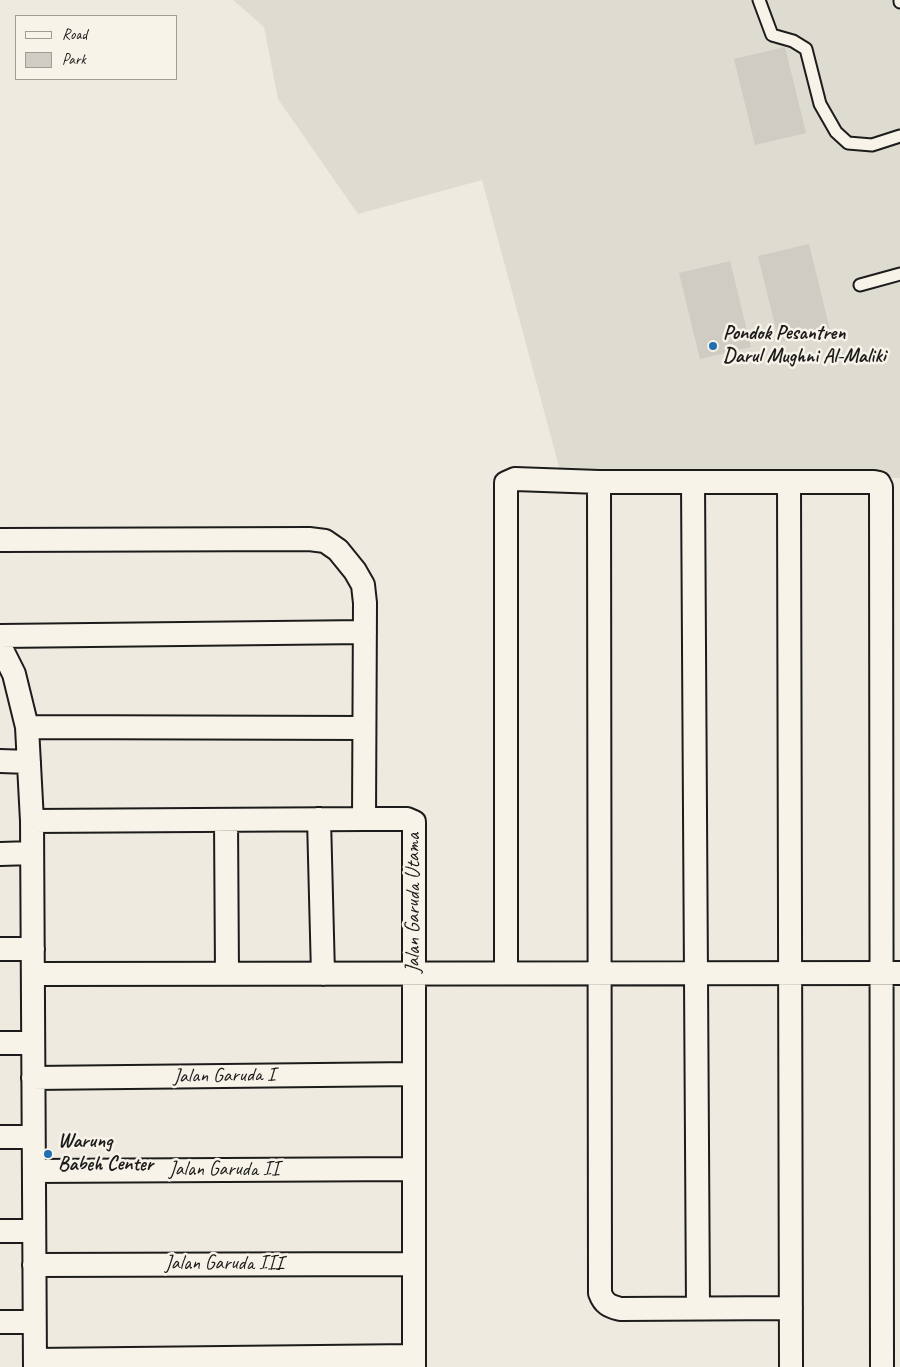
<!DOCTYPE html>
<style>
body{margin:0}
#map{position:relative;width:900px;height:1367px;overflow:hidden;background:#eeeae0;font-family:Caveat,sans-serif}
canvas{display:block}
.legend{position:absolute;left:15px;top:15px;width:162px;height:65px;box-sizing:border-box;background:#f7f3e8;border:1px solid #9f9d96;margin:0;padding:6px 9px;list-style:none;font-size:15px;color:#1c1c1c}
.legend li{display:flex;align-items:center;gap:10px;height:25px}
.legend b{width:25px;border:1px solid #9f9d96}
</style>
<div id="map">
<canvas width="900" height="1367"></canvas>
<ul class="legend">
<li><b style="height:6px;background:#f7f3e8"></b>Road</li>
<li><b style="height:14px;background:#cfccc3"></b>Park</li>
</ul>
</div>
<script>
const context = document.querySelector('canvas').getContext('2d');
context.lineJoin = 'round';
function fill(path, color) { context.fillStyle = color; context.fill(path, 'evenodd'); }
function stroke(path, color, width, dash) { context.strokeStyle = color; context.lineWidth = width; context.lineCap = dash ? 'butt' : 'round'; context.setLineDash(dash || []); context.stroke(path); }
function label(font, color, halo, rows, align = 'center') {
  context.font = font + ' Caveat,sans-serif'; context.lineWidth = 5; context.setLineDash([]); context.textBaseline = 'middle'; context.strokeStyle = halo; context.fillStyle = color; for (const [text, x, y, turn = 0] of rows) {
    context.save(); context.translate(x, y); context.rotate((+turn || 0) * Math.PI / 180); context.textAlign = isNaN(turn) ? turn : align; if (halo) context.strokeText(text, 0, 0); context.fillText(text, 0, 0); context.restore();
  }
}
fill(new Path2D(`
 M233,0H900V478H562L482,180L358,214L278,99L264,27Z`), '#dedbd1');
fill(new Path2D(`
 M785,47L806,133L755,145L734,59Z
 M809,244L830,330L779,342L758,256Z
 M730,261L751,347L700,359L679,273Z`), '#cfccc3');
const lane = new Path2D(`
 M759,0L772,35L793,41L806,49L820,104L836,132L848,143L872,145L900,136
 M900,0V2
 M860,285L900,274`);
const street = new Path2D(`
 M599,482L600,1293C604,1304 609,1306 620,1309L791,1308
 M693,482L698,1308
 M789,482L791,1367
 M0,540L309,539L325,541L338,550L355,571L363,585L365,603L364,819
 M0,636L365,632
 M0,646L14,674L27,727L32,821L35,1367
 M27,727L364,728
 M0,761L29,762
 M319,819L323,974
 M226,820L227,974
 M32,821L364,819H407L414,822V1367
 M0,854L32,853
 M0,949H33
 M506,973V483L515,479L599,482H874L879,483L881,487L882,1367
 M33,974L900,973
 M0,1043H33
 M33,1078L414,1074
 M0,1137H33
 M34,1171L414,1169
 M0,1231H34
 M34,1265L414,1264
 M0,1322H34
 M35,1360L414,1356`);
stroke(lane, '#1c1c1c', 15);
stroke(street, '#1c1c1c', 26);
stroke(lane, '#f7f3e8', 11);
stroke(street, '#f7f3e8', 22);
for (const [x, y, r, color] of [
 [713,346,5,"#1f6fb2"],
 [48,1154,5,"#1f6fb2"]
]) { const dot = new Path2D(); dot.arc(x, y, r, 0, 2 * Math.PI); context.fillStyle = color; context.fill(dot); stroke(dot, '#f7f3e8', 2); }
label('bold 20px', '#1c1c1c', '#f7f3e8', [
 ["Pondok Pesantren",723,334],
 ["Darul Mughni Al-Maliki",723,357],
 ["Warung",58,1142],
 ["Babeh Center",58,1165]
], 'left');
label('20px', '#1c1c1c', '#f7f3e8', [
 ["Jalan Garuda Utama",414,903,-90],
 ["Jalan Garuda I",224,1076,-1],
 ["Jalan Garuda II",224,1170],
 ["Jalan Garuda III",224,1264]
]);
</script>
